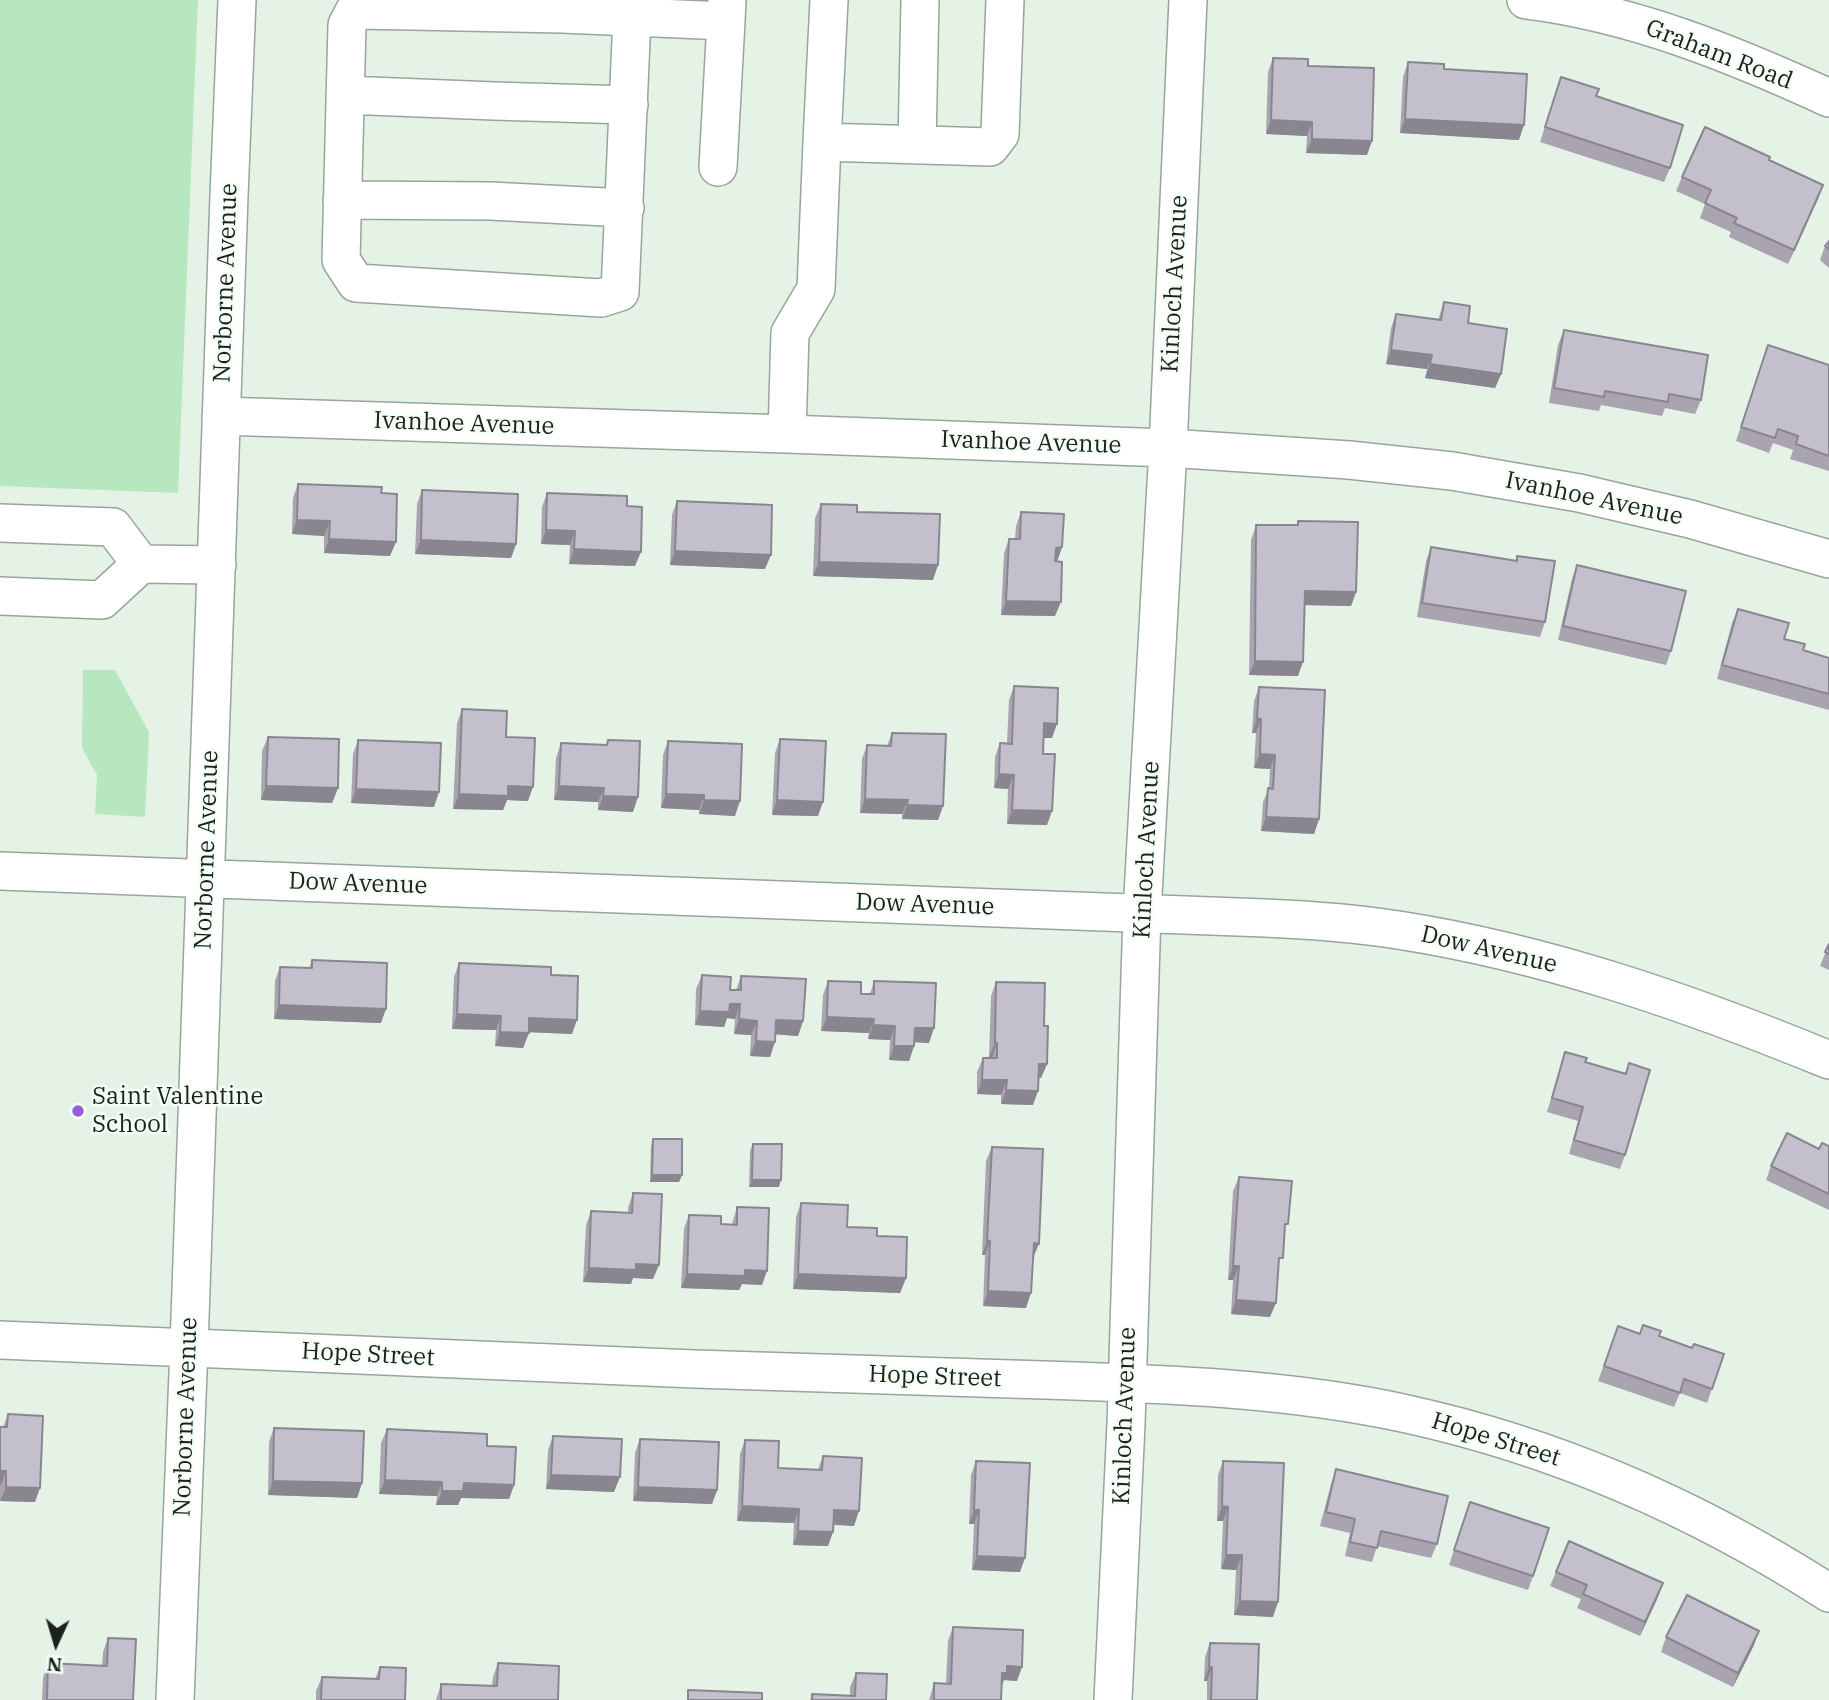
<!DOCTYPE html>
<style>
body{margin:0}
#map{position:relative;width:1829px;height:1700px;overflow:hidden;background:#e5f3e7;font-family:"IBM Plex Serif",serif}
canvas{display:block}
.north{position:absolute;left:21px;top:1609px;width:70px;height:70px;-webkit-text-stroke:5px #f4fff6;paint-order:stroke;rotate:184deg;font-size:19px;font-weight:700;line-height:28px;text-align:center;color:#1c211c}
.north::after{content:'';display:block;margin:auto;width:24px;height:32px;background:#1c211c;clip-path:polygon(50% 0,100% 100%,50% 72%,0 100%)}
</style>
<div id="map">
<canvas width="1829" height="1700"></canvas>
<div class="north">N</div>
</div>
<script>
const context = document.querySelector('canvas').getContext('2d');
context.lineJoin = 'round';
function fill(path, color) { context.fillStyle = color; context.fill(path, 'evenodd'); }
function stroke(path, color, width, dash) { context.strokeStyle = color; context.lineWidth = width; context.lineCap = dash ? 'butt' : 'round'; context.setLineDash(dash || []); context.stroke(path); }
function label(font, color, halo, rows, align = 'center') {
  context.font = font + ' "IBM Plex Serif",serif'; context.lineWidth = 5; context.setLineDash([]); context.textBaseline = 'middle'; context.strokeStyle = halo; context.fillStyle = color; for (const [text, x, y, turn = 0] of rows) {
    context.save(); context.translate(x, y); context.rotate((+turn || 0) * Math.PI / 180); context.textAlign = isNaN(turn) ? turn : align; if (halo) context.strokeText(text, 0, 0); context.fillText(text, 0, 0); context.restore();
  }
}
fill(new Path2D(`
 M0,0H198L178,493L0,486Z
 M83,670H115L149,732L145,817L95,814L97,775L82,748Z`), '#b6e7bf');
const minor = new Path2D(`
 M411,0V11L355,10L347,25L341,260L356,283L601,298L620,292L632,17
 M563,0L562,14L726,21L727,0
 M829,0L822,142L990,147L1000,134L1005,0
 M1526,0C1632,13 1733,54 1829,98
 M411,11L562,14
 M345,95L494,101L629,105
 M917,145L920,0
 M718,167L726,21
 M342,200L490,201L625,208
 M221,416L787,434L1168,448L1349,460L1452,471L1579,493L1690,519L1829,559
 M787,434L790,333L816,289L822,142
 M0,523L113,527L141,564
 M0,596L102,600L141,564L217,565
 M0,871L1265,918C1310,920 1354,923 1398,930C1546,953 1690,1003 1829,1060
 M0,1340C232,1348 463,1361 695,1369C811,1373 927,1376 1043,1380C1164,1384 1288,1388 1407,1414C1557,1447 1700,1510 1829,1593
 M175,1700L189,1347L229,196L237,0
 M1113,1700L1126,1424L1142,913L1168,448L1188,0`);
stroke(minor, '#98a59a', 40);
stroke(minor, '#fff', 37);
fill(new Path2D(`
 M1273,58L1367,155L1306,153L1307,136L1266,134L1268,72Z
 M1408,62L1444,69L1519,140L1400,133L1403,77Z
 M1561,77L1596,96L1670,168L1664,182L1540,142Z
 M1769,160L1818,199L1788,264L1729,237L1731,232L1700,218L1705,204L1676,191L1682,177Z
 M1829,241V268L1820,260L1825,246Z
 M1444,302L1468,323L1501,374L1495,388L1425,378L1427,369L1386,364L1391,328L1396,314L1438,320Z
 M1564,330L1701,400L1695,414L1665,408L1662,416L1601,405L1599,411L1549,403L1558,345Z
 M1763,359L1829,365V471L1790,459L1793,450L1773,443L1769,453L1736,441Z
 M298,484L381,493L390,556L324,553V536L292,534L293,498Z
 M422,490L516,544L511,558L415,554L417,504Z
 M547,493L627,506L635,566L569,564L570,545L541,544L542,507Z
 M677,501L765,569L670,565L672,515Z
 M821,504L857,512L933,580L813,576L815,518Z
 M1021,512L1062,547L1057,561L1055,616L1001,615L1004,553L1009,539H1015L1016,526Z
 M1298,521L1356,592L1351,606L1305,605L1298,676L1249,675L1251,540L1256,525H1297Z
 M1431,547L1515,561L1517,556L1545,622L1540,637L1417,617L1426,561Z
 M1577,565L1671,651L1666,665L1558,640L1572,579Z
 M1738,609L1803,650L1829,658V710L1717,679L1732,623Z
 M1014,686L1052,738H1043V754L1047,825L1007,824L1008,789L994,788L995,757L1000,743H1007L1009,700Z
 M1259,687L1319,819L1314,834L1261,831L1263,802L1269,788L1270,769L1254,768L1256,733H1252L1254,701Z
 M462,709L506,737L528,801L507,800L503,810L453,809L457,723Z
 M892,733L943,806L938,820L902,819V814L860,813L862,759L867,745L887,746Z
 M268,737L338,788L332,803L261,800L262,751Z
 M780,739L818,816L772,815L775,753Z
 M358,740L434,807L351,803L353,754Z
 M608,740L633,812L598,810V802L554,800L556,758L561,743L606,745Z
 M668,741L735,816L699,814V810L661,808L663,755Z
 M1829,944V970L1820,966Z
 M312,960L381,1023L274,1019L275,981L280,967L309,968Z
 M459,963L551,975L572,1034L529,1032L523,1048L495,1046L496,1030L452,1029L454,977Z
 M702,975L730,990H736L741,976L803,1021L798,1036L775,1034L770,1057L750,1056L751,1035L734,1034L735,1019L727,1018L724,1027L695,1025L696,989Z
 M828,981L861,994H870L874,981L929,1043L915,1042L914,1046L909,1061L889,1060L890,1040L868,1039L869,1033L821,1031L823,995Z
 M996,982L1044,1026L1047,1064L1041,1078H1038L1033,1105L1001,1104V1095L977,1094V1072L983,1058L992,1057H989L991,996Z
 M1565,1052L1585,1062L1625,1073L1629,1063L1625,1155L1620,1169L1569,1154L1578,1121L1547,1112Z
 M653,1139L682,1175L679,1182H650L651,1146Z
 M753,1144L779,1187H749L750,1151Z
 M1829,1146V1210L1766,1180L1771,1166Z
 M992,1147L1033,1258L1026,1308L983,1306L985,1255H982L986,1161Z
 M1239,1177L1284,1235L1270,1317L1231,1314L1233,1280H1228L1233,1191Z
 M633,1193L653,1279L633,1278L631,1284L583,1282L586,1225L591,1211L628,1213V1208Z
 M801,1203L847,1227L877,1236L906,1278L900,1293L793,1289L796,1217Z
 M737,1207L762,1285L742,1284L739,1290L681,1288L684,1229L689,1215L721,1224H732Z
 M1618,1326L1640,1334L1659,1336L1692,1348L1724,1354L1707,1403L1680,1393L1674,1407L1598,1381Z
 M8,1414L35,1502L0,1501V1427H3Z
 M274,1428L362,1483L357,1498L268,1495L269,1442Z
 M387,1429L487,1446L514,1485L509,1499L461,1498L458,1505H436L437,1496L379,1494L381,1443Z
 M553,1436L614,1492L546,1489L548,1450Z
 M640,1439L717,1490L712,1504L633,1501L635,1453Z
 M745,1440L778,1468L818,1469L823,1456L854,1526L833,1525V1532L828,1546L793,1545L794,1523L737,1521L740,1454Z
 M976,1461L1020,1572L972,1570L974,1524H969L971,1475Z
 M1223,1461L1273,1617L1234,1615L1236,1570L1221,1569L1223,1521H1217L1218,1475Z
 M1336,1469L1437,1544L1431,1558L1377,1546L1372,1562L1345,1556L1350,1533L1320,1526L1331,1484Z
 M1465,1517L1533,1576L1528,1590L1449,1565Z
 M1556,1572L1658,1597L1640,1636L1577,1608L1581,1599L1550,1586Z
 M953,1627L1017,1681L1004,1680L1001,1688V1700H929L934,1683H946L948,1641Z
 M1666,1637L1754,1645L1733,1687L1661,1652Z
 M108,1638L133,1700H42L43,1678L48,1663L102,1666L103,1652Z
 M1210,1643L1257,1700H1207V1681H1204L1205,1657Z
 M498,1663L558,1700H436L441,1684L492,1686L493,1677Z
 M380,1667L405,1700H316V1691L322,1677L375,1679Z
 M856,1673L886,1700H810L812,1694L850,1696V1687Z`), '#a9a4b0');
fill(new Path2D(`
 M1405,119L1524,125L1519,140L1400,133Z
 M1271,120L1312,122L1307,136L1266,134Z
 M1312,139L1372,141L1367,155L1306,153Z
 M1823,185L1818,199L1788,264L1794,250Z
 M1391,350L1432,355L1427,369L1386,364Z
 M1430,364L1501,374L1495,388L1425,378Z
 M297,520L330,521L324,536L292,534Z
 M546,530L575,531L570,545L541,544Z
 M329,539L396,542L390,556L324,553Z
 M421,540L516,544L511,558L415,554Z
 M1062,547L1057,562H1051L1056,548Z
 M574,549L641,552L635,566L569,564Z
 M675,551L771,555L765,569L670,565Z
 M819,562L938,565L933,580L813,576Z
 M1305,591L1356,592L1351,606L1300,605Z
 M1006,601L1061,602L1055,616L1001,615Z
 M1255,661L1303,662L1298,676L1249,675Z
 M1257,719H1261L1256,733H1252Z
 M1044,723L1057,724L1052,738H1039Z
 M1260,754L1275,755L1270,769L1254,768Z
 M999,774L1014,775L1008,789L994,788Z
 M266,786L338,788L332,803L261,800Z
 M508,786L533,787L528,801L507,800L503,810L453,809L459,794Z
 M559,786L604,788L598,802L554,800Z
 M356,789L439,792L434,807L351,803Z
 M666,794L704,795L699,810L661,808Z
 M603,796L638,797L633,812L598,810Z
 M865,799L908,800L902,814L860,813Z
 M704,800L740,801L735,816L699,814Z
 M777,800L823,802L818,816L772,815Z
 M907,805L943,806L938,820L902,819Z
 M1012,810L1052,811L1047,825L1007,824Z
 M1266,817L1319,819L1314,834L1261,831Z
 M730,1004H740L735,1019L727,1018L724,1027L695,1025L700,1011Z
 M279,1005L386,1009L381,1023L274,1019Z
 M457,1014L501,1016L496,1030L452,1029Z
 M827,1017L874,1019L869,1033L821,1031Z
 M529,1018L577,1020L572,1034L524,1032Z
 M739,1019L757,1021L751,1035L734,1034Z
 M776,1020L803,1021L798,1036L771,1034Z
 M873,1025L895,1026L890,1040L868,1039Z
 M915,1028H934L929,1043L910,1042Z
 M500,1032L529,1033L523,1048L495,1046Z
 M756,1041L775,1042L770,1057L750,1056Z
 M995,1043H997L992,1057H989Z
 M894,1046H914L909,1061L889,1060Z
 M1039,1064H1047L1041,1078H1034Z
 M982,1080H1007L1001,1095L977,1094Z
 M1006,1090L1038,1091L1033,1105L1001,1104Z
 M652,1175H682L679,1182H650Z
 M752,1180H781L779,1187H749Z
 M987,1241H990L985,1255H982Z
 M1034,1243L1039,1244L1033,1258Z
 M636,1264L659,1265L653,1279L633,1278L631,1284L583,1282L589,1268Z
 M1233,1266H1239L1233,1280H1228Z
 M745,1270L767,1271L762,1285L742,1284L739,1290L681,1288L687,1274Z
 M798,1274L906,1278L900,1293L793,1289Z
 M988,1291L1031,1293L1026,1308L983,1306Z
 M1236,1300L1276,1303L1270,1317L1231,1314Z
 M0,1471H6L1,1485H0Z
 M551,1475L620,1477L614,1492L546,1489Z
 M385,1480L442,1482L437,1496L379,1494Z
 M273,1481L362,1483L357,1498L268,1495Z
 M464,1483L514,1485L509,1499L461,1498L458,1505H436L442,1491Z
 M6,1487L40,1488L35,1502L0,1501Z
 M638,1487L717,1490L712,1504L633,1501Z
 M742,1506L799,1509L794,1523L737,1521Z
 M1222,1506L1228,1507L1223,1521H1217Z
 M834,1510L859,1511L854,1526L829,1524Z
 M974,1510H979L974,1524H969Z
 M798,1531L833,1532L828,1546L793,1545Z
 M1226,1555H1242L1236,1570L1221,1569Z
 M977,1556L1025,1558L1020,1572L972,1570Z
 M1663,1583L1658,1597L1640,1636L1645,1622Z
 M1240,1601L1278,1602L1273,1617L1234,1615Z
 M1759,1631L1754,1645L1733,1687L1738,1673Z
 M1007,1666L1022,1667L1017,1681L1004,1680L1001,1688L1002,1673Z
 M1209,1667H1212L1207,1681H1204Z`), '#898690');
const building = new Path2D(`
 M1273,58L1308,59V66L1374,68L1372,141L1312,139V122L1271,120Z
 M1408,62L1444,64V69L1527,74L1524,125L1405,119Z
 M1561,77L1599,89L1596,96L1683,125L1670,168L1545,127Z
 M1705,127L1770,157L1769,160L1823,185L1794,250L1734,223L1737,218L1705,203L1711,190L1682,177Z
 M1829,241V249L1825,246Z
 M1444,302L1470,306L1468,323L1507,329L1501,374L1430,364L1432,355L1391,350L1396,314L1441,320Z
 M1564,330L1708,355L1701,400L1669,394L1668,402L1605,391L1604,397L1554,388Z
 M1768,345L1829,365V456L1796,444L1798,436L1778,429L1775,438L1741,427Z
 M298,484L382,487L381,493L397,494L396,542L329,539L330,521L297,520Z
 M422,490L518,494L516,544L421,540Z
 M547,493L627,496V506L642,507L641,552L574,549L575,531L546,530Z
 M677,501L772,505L771,555L675,551Z
 M821,504L857,505V512L940,514L938,565L819,562Z
 M1021,512L1064,514L1062,547L1056,548L1055,561L1062,562L1061,602L1006,601L1009,539H1020Z
 M1298,521L1358,522L1356,592L1305,591L1303,662L1255,661L1256,525H1298Z
 M1431,547L1517,561V556L1555,561L1545,622L1422,603Z
 M1577,565L1686,591L1671,651L1563,626Z
 M1738,609L1789,623L1784,639L1805,644L1803,650L1829,658V694L1722,665Z
 M1014,686L1058,688L1057,724L1044,723L1043,754H1055L1052,811L1012,810L1014,775L999,774L1000,743L1012,744Z
 M1259,687L1325,690L1319,819L1266,817L1268,788L1273,789L1275,755L1260,754L1261,719H1257Z
 M462,709L507,711L506,737L535,738L533,787L508,786V796L459,794Z
 M892,733L946,734L943,806L907,805L908,800L865,799L867,745L891,746Z
 M268,737L339,739L338,788L266,786Z
 M780,739L826,741L823,802L777,800Z
 M358,740L441,743L439,792L356,789Z
 M608,740L640,741L638,797L603,796L604,788L559,786L561,743L607,745Z
 M668,741L742,744L740,801L704,800V795L666,794Z
 M1829,944V954L1825,952Z
 M312,960L387,963L386,1009L279,1005L280,967L312,968Z
 M459,963L551,967V975L578,976L577,1020L529,1018V1033L500,1032L501,1016L457,1014Z
 M702,975L731,977L730,990H741V976L806,979L803,1021L776,1020L775,1042L756,1041L757,1021L739,1019L740,1004H730L729,1012L700,1011Z
 M828,981L861,982V994H874V981L936,983L934,1028H915L914,1046H894L895,1026L873,1025L874,1019L827,1017Z
 M996,982L1045,983L1044,1026H1048L1047,1064H1039L1038,1091L1006,1090L1007,1080H982L983,1058H997V1043H995Z
 M1565,1052L1587,1058L1585,1062L1626,1074L1629,1063L1650,1070L1625,1155L1574,1140L1583,1107L1552,1098Z
 M1787,1133L1819,1149L1822,1143L1829,1146V1194L1771,1166Z
 M653,1139H682V1175H652Z
 M753,1144H782L781,1180H752Z
 M992,1147L1043,1149L1039,1244L1034,1243L1031,1293L988,1291L990,1241H987Z
 M1239,1177L1292,1181L1288,1224H1285L1283,1258H1279L1276,1303L1236,1300L1239,1266H1233Z
 M633,1193L662,1194L659,1265L636,1264V1270L589,1268L591,1211L632,1213Z
 M801,1203L848,1205L847,1227L877,1228V1236L907,1237L906,1278L798,1274Z
 M737,1207L769,1208L767,1271L745,1270V1276L687,1274L689,1215L721,1216V1224L737,1225Z
 M1643,1325L1661,1331L1659,1336L1692,1348L1694,1344L1724,1354L1712,1389L1684,1379L1680,1393L1604,1366L1618,1326L1640,1334Z
 M8,1414L43,1416L40,1488L6,1487V1471H0V1427H7Z
 M274,1428L364,1431L362,1483L273,1481Z
 M387,1429L487,1434V1446L516,1447L514,1485L464,1483L463,1491H442V1482L385,1480Z
 M553,1436L622,1439L620,1477L551,1475Z
 M640,1439L719,1442L717,1490L638,1487Z
 M745,1440L779,1441L778,1468L822,1470L823,1456L862,1458L859,1511L834,1510L833,1532L798,1531L799,1509L742,1506Z
 M976,1461L1030,1463L1025,1558L977,1556L979,1510H974Z
 M1223,1461L1284,1463L1278,1602L1240,1601L1242,1555H1226L1228,1507L1222,1506Z
 M1336,1469L1448,1496L1437,1544L1381,1531L1377,1548L1350,1542L1355,1519L1326,1512Z
 M1470,1502L1549,1528L1533,1576L1454,1550Z
 M1569,1541L1663,1583L1645,1622L1583,1594L1587,1585L1556,1572Z
 M1687,1595L1759,1631L1738,1673L1666,1637Z
 M953,1627L1023,1630L1022,1667L1007,1666V1673H1002L1001,1700H934V1683L951,1684Z
 M108,1638L136,1639L133,1700H47L48,1663L107,1666Z
 M1210,1643L1259,1644L1257,1700H1211L1212,1667H1209Z
 M498,1663L559,1666L558,1700H441V1684L497,1686Z
 M380,1667L406,1668L405,1700H321L322,1677L379,1679Z
 M856,1673L887,1674L886,1700H812V1694L855,1696Z
 M688,1690L762,1693V1700H688Z`);
fill(building, '#c4bfcd');
stroke(building, '#898690', 2);
for (const [x, y, r, color] of [
 [78,1111,7,"#975ed7"]
]) { const dot = new Path2D(); dot.arc(x, y, r, 0, 2 * Math.PI); context.fillStyle = color; context.fill(dot); stroke(dot, '#f4fff6', 2.5); }
label('24px', '#1c211c', '#f4fff6', [
 ["Graham Road",1719,55,21],
 ["Norborne Avenue",226,283,-88],
 ["Kinloch Avenue",1175,284,-87],
 ["Ivanhoe Avenue",464,424,2],
 ["Ivanhoe Avenue",1031,443,2],
 ["Ivanhoe Avenue",1594,499,12],
 ["Norborne Avenue",207,850,-88],
 ["Kinloch Avenue",1147,850,-87],
 ["Dow Avenue",358,884,2],
 ["Dow Avenue",925,905,2],
 ["Dow Avenue",1489,950,13],
 ["Hope Street",368,1355,3],
 ["Hope Street",935,1377,2],
 ["Kinloch Avenue",1125,1416,-88],
 ["Norborne Avenue",186,1417,-88],
 ["Hope Street",1496,1440,17]
]);
label('24px', '#1c211c', '#f4fff6', [
 ["Saint Valentine",92,1097],
 ["School",92,1125]
], 'left');
</script>
